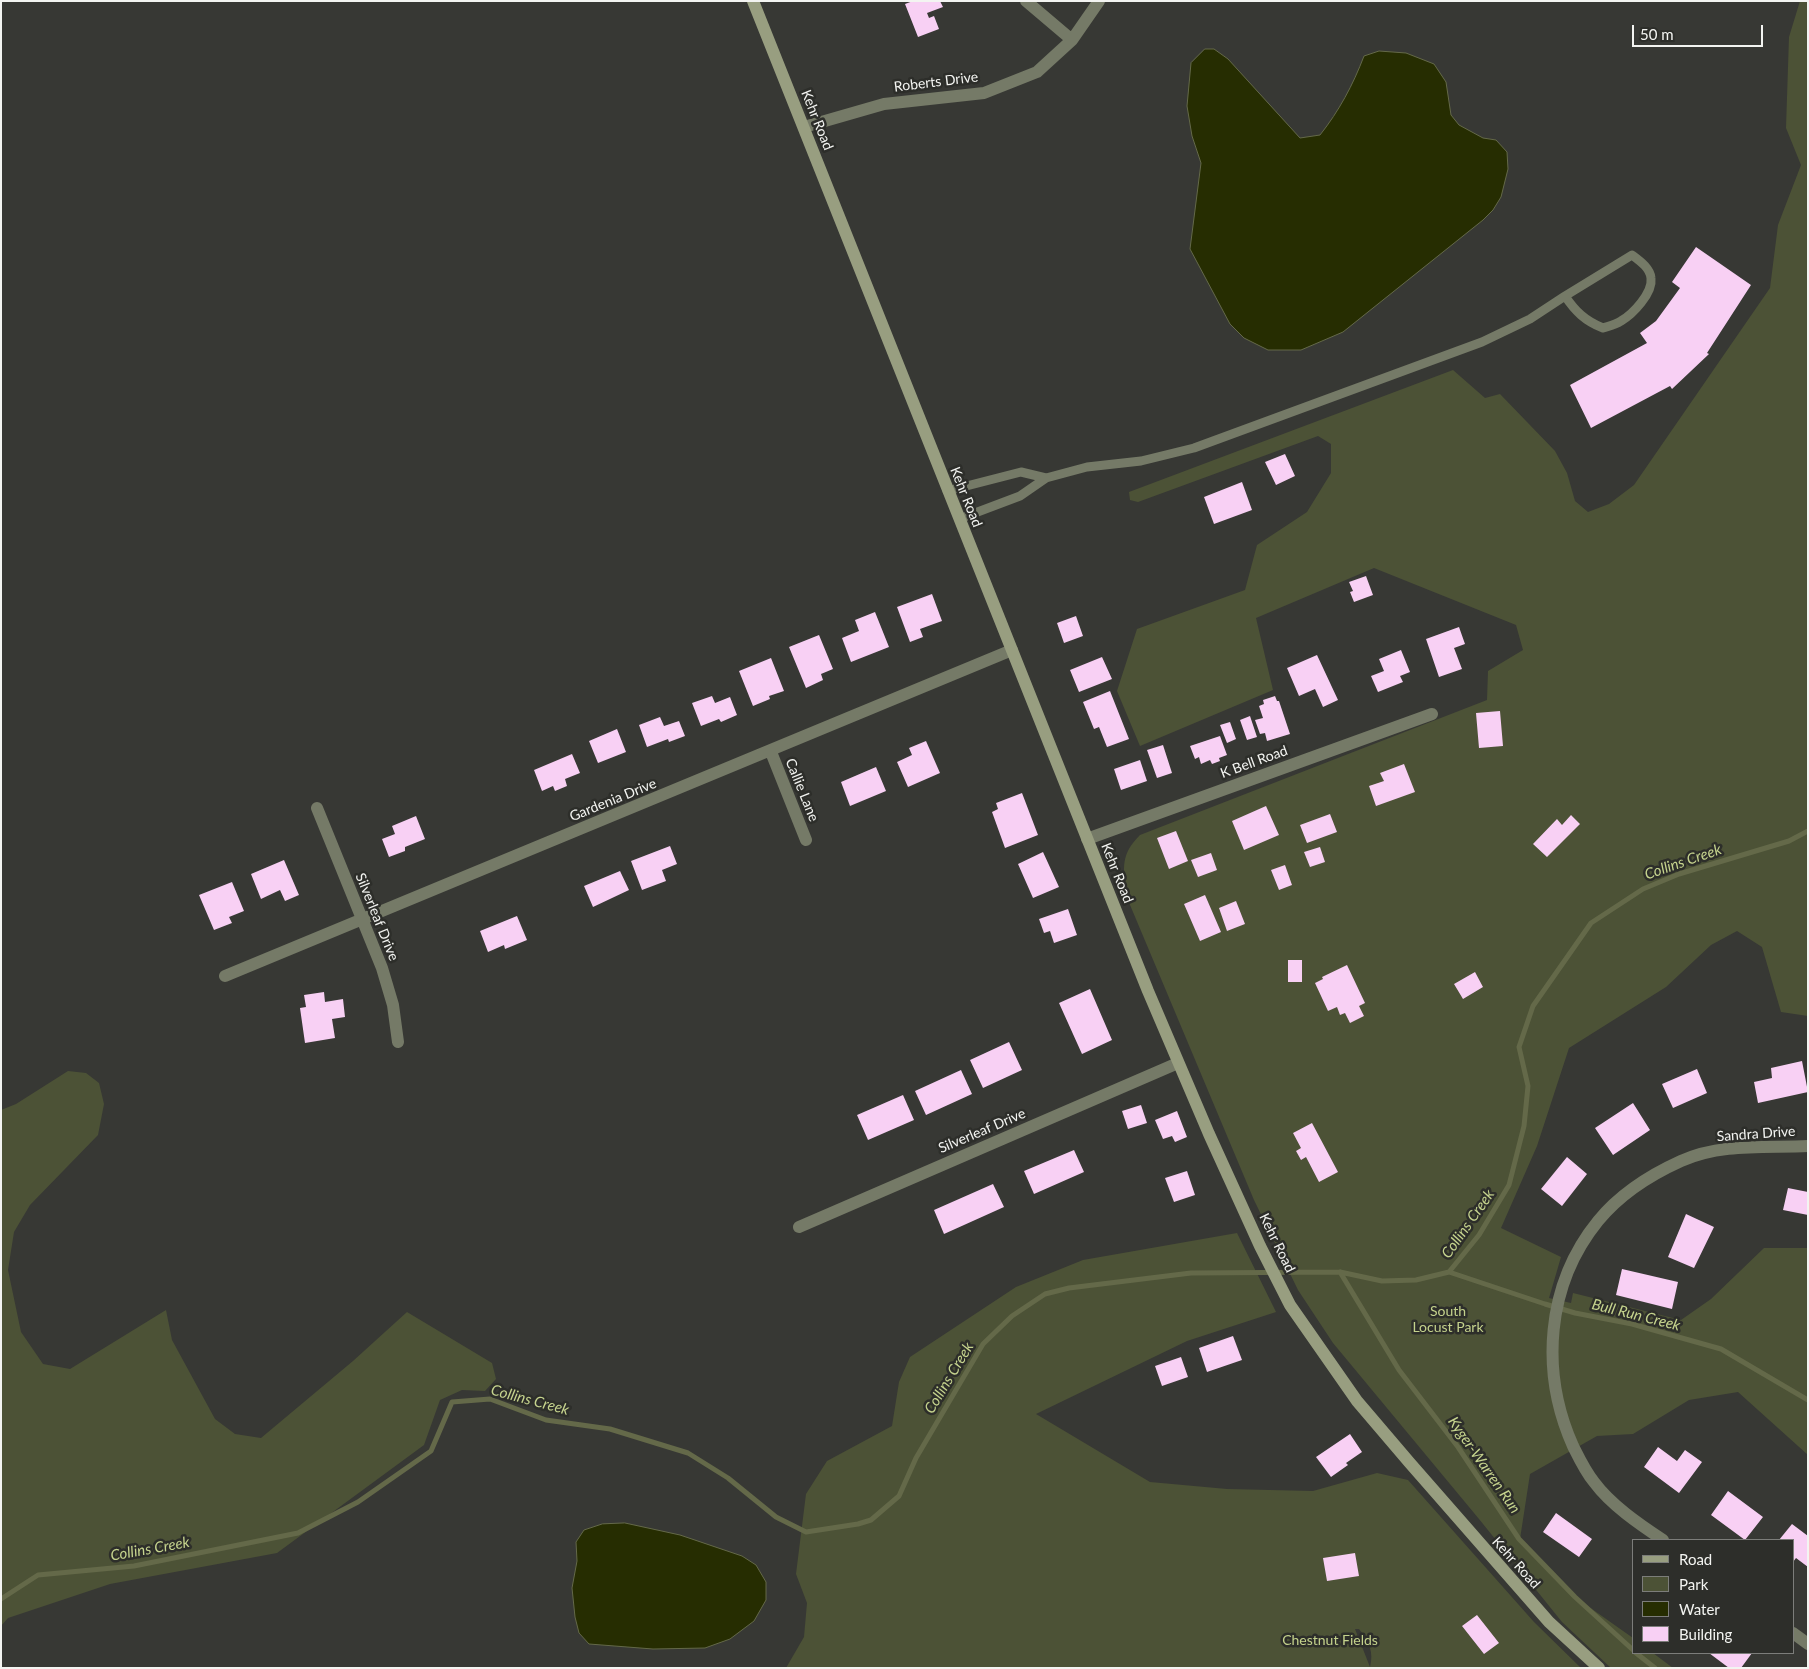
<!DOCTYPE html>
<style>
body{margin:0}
#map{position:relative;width:1809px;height:1669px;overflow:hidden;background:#373834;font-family:Lato,sans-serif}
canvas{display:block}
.frame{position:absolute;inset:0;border:2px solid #f3f4f1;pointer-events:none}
.legend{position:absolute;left:1632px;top:1539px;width:162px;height:115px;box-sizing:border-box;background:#2d2e2a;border:1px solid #7c7d7a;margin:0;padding:6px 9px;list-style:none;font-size:15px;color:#f3f4f1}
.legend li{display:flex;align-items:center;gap:10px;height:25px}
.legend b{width:25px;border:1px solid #7c7d7a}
.scale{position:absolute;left:1632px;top:25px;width:131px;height:22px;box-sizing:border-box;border:2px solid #f3f4f1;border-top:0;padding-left:6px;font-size:15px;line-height:18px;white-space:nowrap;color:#f3f4f1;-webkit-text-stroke:4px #2d2e2a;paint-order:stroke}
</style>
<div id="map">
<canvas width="1809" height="1669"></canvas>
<div class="frame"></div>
<ul class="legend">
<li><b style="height:6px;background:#989e80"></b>Road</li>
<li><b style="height:14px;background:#4c5236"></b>Park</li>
<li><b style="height:14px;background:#262d01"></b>Water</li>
<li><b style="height:14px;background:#f8d0f4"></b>Building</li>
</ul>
<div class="scale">50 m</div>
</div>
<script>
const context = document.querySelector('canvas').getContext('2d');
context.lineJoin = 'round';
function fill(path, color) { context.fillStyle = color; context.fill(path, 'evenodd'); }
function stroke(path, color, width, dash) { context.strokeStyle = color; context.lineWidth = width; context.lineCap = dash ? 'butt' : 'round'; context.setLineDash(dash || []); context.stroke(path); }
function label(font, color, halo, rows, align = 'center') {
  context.font = font + ' Lato,sans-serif'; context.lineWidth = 5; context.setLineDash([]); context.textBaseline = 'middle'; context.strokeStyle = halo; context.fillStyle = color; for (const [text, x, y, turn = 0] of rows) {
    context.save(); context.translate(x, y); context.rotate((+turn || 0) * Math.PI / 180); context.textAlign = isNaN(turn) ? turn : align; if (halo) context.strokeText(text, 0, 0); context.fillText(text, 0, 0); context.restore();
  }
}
fill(new Path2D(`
 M1800,1H1808V1016L1781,1012L1762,947L1737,931L1711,945L1666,987L1569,1048L1537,1146L1501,1228L1561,1257L1549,1298L1571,1303L1573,1293L1681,1320L1711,1299L1764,1248H1808V1455L1738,1392L1689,1400L1633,1434L1597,1436L1530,1474L1520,1539L1575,1597L1633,1638V1653H1653L1673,1668H1611L1562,1622L1479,1519L1333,1343L1298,1290L1254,1200L1125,893C1124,867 1120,855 1140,835L1487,700L1488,671L1523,650L1516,625L1374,568L1256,618L1273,690L1140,746L1117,691L1137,629L1245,590L1257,545L1307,512L1331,473V444L1318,436L1138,502L1130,500L1129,492L1453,370L1485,398L1500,394L1555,451L1567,473L1575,501L1588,512L1609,504L1634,485L1770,288L1778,225L1801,165L1786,128L1789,37Z
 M68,1071L86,1073L99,1083L104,1104L98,1135L30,1205L14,1232L8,1270L21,1332L43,1364L70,1369L166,1310L172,1340L215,1419L235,1434L261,1438L353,1361L407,1312L492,1363L496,1379L485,1391L462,1390L440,1400L424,1445L277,1553L110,1584L8,1618L1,1626V1110L16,1104Z
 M1237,1233L1276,1312L1187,1341L1036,1414L1150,1482L1227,1489L1313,1491L1377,1473L1408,1480L1534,1622L1581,1668H786L804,1637L807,1603L796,1574L806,1494L827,1461L892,1426L899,1382L910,1357L1016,1287L1083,1260ZM1355,1629H1359C1369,1641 1374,1652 1370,1667Z`), '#4c5236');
const water = new Path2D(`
 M1205,49H1214L1228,59L1300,138L1320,135C1339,111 1353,85 1364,56L1379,51L1406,53L1434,64L1446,82L1451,115L1459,125L1483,138L1496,140L1507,152L1508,169L1501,197L1493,210L1483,220L1343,332L1301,350H1268L1244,338L1230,324L1190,249L1201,163L1192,136L1187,106L1191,63Z
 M625,1523L680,1535L742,1556L756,1565L766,1582V1600L754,1621L730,1639L705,1648L653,1649L589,1644L579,1633L575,1617L572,1588L577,1561L576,1542L584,1530L602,1524Z`);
fill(water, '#262d01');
stroke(water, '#646949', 1);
stroke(new Path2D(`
 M1340,1272L1399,1370L1458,1447L1519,1539L1575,1597L1633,1650
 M1449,1272L1545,1304L1575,1313L1632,1324L1721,1349L1808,1400
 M1,1599L38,1575L134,1566L298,1533L358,1502L431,1451L452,1402L490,1399L546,1420L610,1429L688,1453L728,1478L776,1517L806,1532L858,1524L871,1520L899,1496L916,1458L983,1344L1012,1316L1045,1294L1069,1288L1191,1273L1340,1272L1382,1281L1416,1280L1449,1272L1479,1235L1509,1185L1524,1126L1528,1086L1519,1047L1533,1006L1591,923L1643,889L1679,874L1789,841L1808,831
 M1636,1653L1655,1668`), '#646949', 5);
fill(new Path2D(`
 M913,1H940L943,7L927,13L929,18L934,16L939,29L918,37L905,4Z
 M1696,247L1751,285L1707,353L1709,354L1672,389L1670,386L1591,428L1570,385L1647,343L1640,333L1656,321L1680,288L1672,282Z
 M1285,454L1295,476L1276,485L1265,462Z
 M1242,482L1252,510L1214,524L1204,497Z
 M1366,576L1373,595L1354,602L1350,592L1353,591L1349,582Z
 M932,594L942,621L920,629L923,637L910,642L897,607Z
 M875,612L889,647L851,662L842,638L859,631L855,620Z
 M1076,616L1083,636L1064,643L1057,623Z
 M1459,627L1465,644L1454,648L1462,669L1439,677L1426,639Z
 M819,635L833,669L821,674L823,680L806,688L789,647Z
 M1401,650L1410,672L1400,676L1403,682L1378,692L1371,676L1384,671L1379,659Z
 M1317,655L1338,700L1323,707L1315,689L1299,696L1287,668Z
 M1102,657L1112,679L1079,692L1070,670Z
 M771,658L784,691L769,696L770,699L753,706L739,671Z
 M1110,691L1129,739L1107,747L1099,727L1094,729L1083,702Z
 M712,696L715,703L730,697L737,715L721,722L719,719L701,726L692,703Z
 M1275,696L1277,701H1279L1290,734L1267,741L1265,733L1260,734L1255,720L1263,718L1259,706L1264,704L1263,700Z
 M1500,711L1503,746L1479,748L1476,713Z
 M1250,716L1257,737L1247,740L1240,720Z
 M660,717L664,726L679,721L685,736L669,742L668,739L647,747L639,725Z
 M1230,722L1236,739L1227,743L1220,725Z
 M617,729L626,752L598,763L589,741Z
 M1220,736L1227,755L1219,758L1220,761L1212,764L1210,760L1201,764L1199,757L1195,759L1190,746Z
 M926,741L940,773L908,787L897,762L912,755L909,748Z
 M1163,745L1172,773L1157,778L1147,750Z
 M572,754L580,773L565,779L567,786L555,791L553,786L542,791L534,770Z
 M1140,760L1147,781L1121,790L1114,769Z
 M1404,764L1415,792L1376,806L1369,786L1384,781L1380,773Z
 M876,767L886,791L850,806L841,782Z
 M1022,793L1038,835L1005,848L992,812L998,809L996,803Z
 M1266,806L1279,835L1244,850L1232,821Z
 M1330,814L1337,832L1307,843L1300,825Z
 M1571,815L1580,824L1547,857L1533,844L1557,819L1562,825Z
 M416,816L425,839L405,847V851L389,857L382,839L395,834L392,826Z
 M1176,831L1188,861L1169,869L1157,838Z
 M670,846L677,864L662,870L666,881L642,890L631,861Z
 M1320,847L1325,862L1310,867L1304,852Z
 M1043,852L1059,887L1033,898L1018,864Z
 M1211,853L1217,870L1198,877L1191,860Z
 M284,860L299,895L285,901L280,890L261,899L251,874Z
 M1285,865L1292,885L1279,890L1271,870Z
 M620,871L629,890L593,907L584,886Z
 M232,882L244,911L229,917L232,923L214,930L199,895Z
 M1205,895L1221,932L1200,941L1184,904Z
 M1236,901L1245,924L1227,931L1219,908Z
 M1068,909L1077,935L1054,943L1050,931L1044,933L1039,919Z
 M517,916L527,940L505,949L504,945L488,952L480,931Z
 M1288,960H1302V982H1288Z
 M1347,965L1365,1003L1359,1006L1364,1016L1350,1023L1345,1013L1340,1015L1337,1007L1328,1011L1315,983L1323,979L1322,977Z
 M1475,972L1483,987L1463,999L1454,984Z
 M1090,989L1112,1040L1082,1054L1059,1003Z
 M324,992L325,1002L343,999L345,1017L332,1019L335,1038L305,1043L300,1008L306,1007L304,995Z
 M1009,1042L1022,1070L983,1088L970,1060Z
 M1802,1061L1808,1092L1758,1103L1754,1082L1772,1078L1771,1068Z
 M1697,1069L1707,1093L1673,1108L1662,1084Z
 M961,1070L972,1094L926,1115L915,1091Z
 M903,1095L914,1120L868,1140L857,1115Z
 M1633,1103L1650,1130L1613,1155L1595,1128Z
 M1141,1105L1147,1123L1128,1129L1122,1111Z
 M1177,1111L1187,1137L1175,1142L1172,1136L1163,1139L1155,1120Z
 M1312,1123L1338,1172L1319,1182L1306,1157L1301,1160L1296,1151L1301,1148L1293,1133Z
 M1074,1150L1084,1172L1034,1194L1024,1171Z
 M1567,1157L1587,1174L1562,1206L1541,1189Z
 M1187,1171L1195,1195L1174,1202L1165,1178Z
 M993,1184L1004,1207L944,1234L934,1210Z
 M1788,1188L1808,1192V1215L1783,1210Z
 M1686,1214L1714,1227L1694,1268L1668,1257Z
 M1622,1269L1678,1282L1672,1309L1616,1295Z
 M1233,1336L1242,1360L1207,1372L1199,1348Z
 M1181,1357L1188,1377L1162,1386L1155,1366Z
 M1350,1434L1362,1452L1346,1463L1348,1465L1331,1477L1316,1457Z
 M1658,1447L1677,1461L1685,1450L1702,1462L1679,1493L1644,1467Z
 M1728,1491L1763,1517L1745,1540L1711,1515Z
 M1556,1513L1592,1539L1579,1557L1543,1532Z
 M1792,1524L1808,1536V1567L1796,1558L1793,1562V1540H1779Z
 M1355,1553L1359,1576L1327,1581L1323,1558Z
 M1477,1615L1499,1643L1484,1654L1462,1626Z
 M1709,1653H1752L1741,1668H1729Z`), '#f8d0f4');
stroke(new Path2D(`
 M947,491L1021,472L1046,478
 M959,519L1020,496L1046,478L1087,467L1141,461L1194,448L1482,342L1530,319L1565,296L1632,255C1640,261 1650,268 1651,278C1653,293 1633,314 1621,321C1615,325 1609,326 1603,328C1585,321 1575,311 1565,296`), '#757a67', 9);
stroke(new Path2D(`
 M1026,1L1072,40
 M804,127L884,104L984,93L1037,72L1072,40L1099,1
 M771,752L806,840
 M317,808L382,968L393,1005L398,1042
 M1087,839L1432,714
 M225,976L1012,650
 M799,1227L1178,1063
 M1663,1540C1639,1524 1611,1505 1594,1482C1585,1471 1579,1458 1573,1446C1540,1372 1546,1285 1598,1221C1620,1194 1650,1175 1681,1161C1721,1143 1765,1148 1808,1146
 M1793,1633L1808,1644`), '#757a67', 12);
stroke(new Path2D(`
 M753,1L1148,991L1209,1134L1260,1246L1290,1305L1357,1401L1409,1462L1549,1622L1599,1668`), '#989e80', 12);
label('14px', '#f3f4f1', '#2d2e2a', [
 ["Roberts Drive",936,82,-7],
 ["Kehr Road",817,120,68],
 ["Kehr Road",966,497,68],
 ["K Bell Road",1254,762,-20],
 ["Callie Lane",802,790,68],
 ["Gardenia Drive",613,800,-22],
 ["Kehr Road",1117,873,68],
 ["Silverleaf Drive",377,917,68],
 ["Silverleaf Drive",982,1131,-23],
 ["Sandra Drive",1756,1134,-4],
 ["Kehr Road",1277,1243,64],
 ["Kehr Road",1516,1563,48]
]);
label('14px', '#c4d28c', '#2d2e2a', [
 ["South",1448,1311],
 ["Locust Park",1448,1327],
 ["Chestnut Fields",1330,1640]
]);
label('italic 15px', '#c6d48e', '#2d2e2a', [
 ["Collins Creek",1683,862,-19],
 ["Collins Creek",1468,1224,-55],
 ["Bull Run Creek",1636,1315,14],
 ["Collins Creek",949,1378,-59],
 ["Collins Creek",530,1400,15],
 ["Kyger-Warren Run",1484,1465,55],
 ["Collins Creek",150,1549,-10]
]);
</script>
